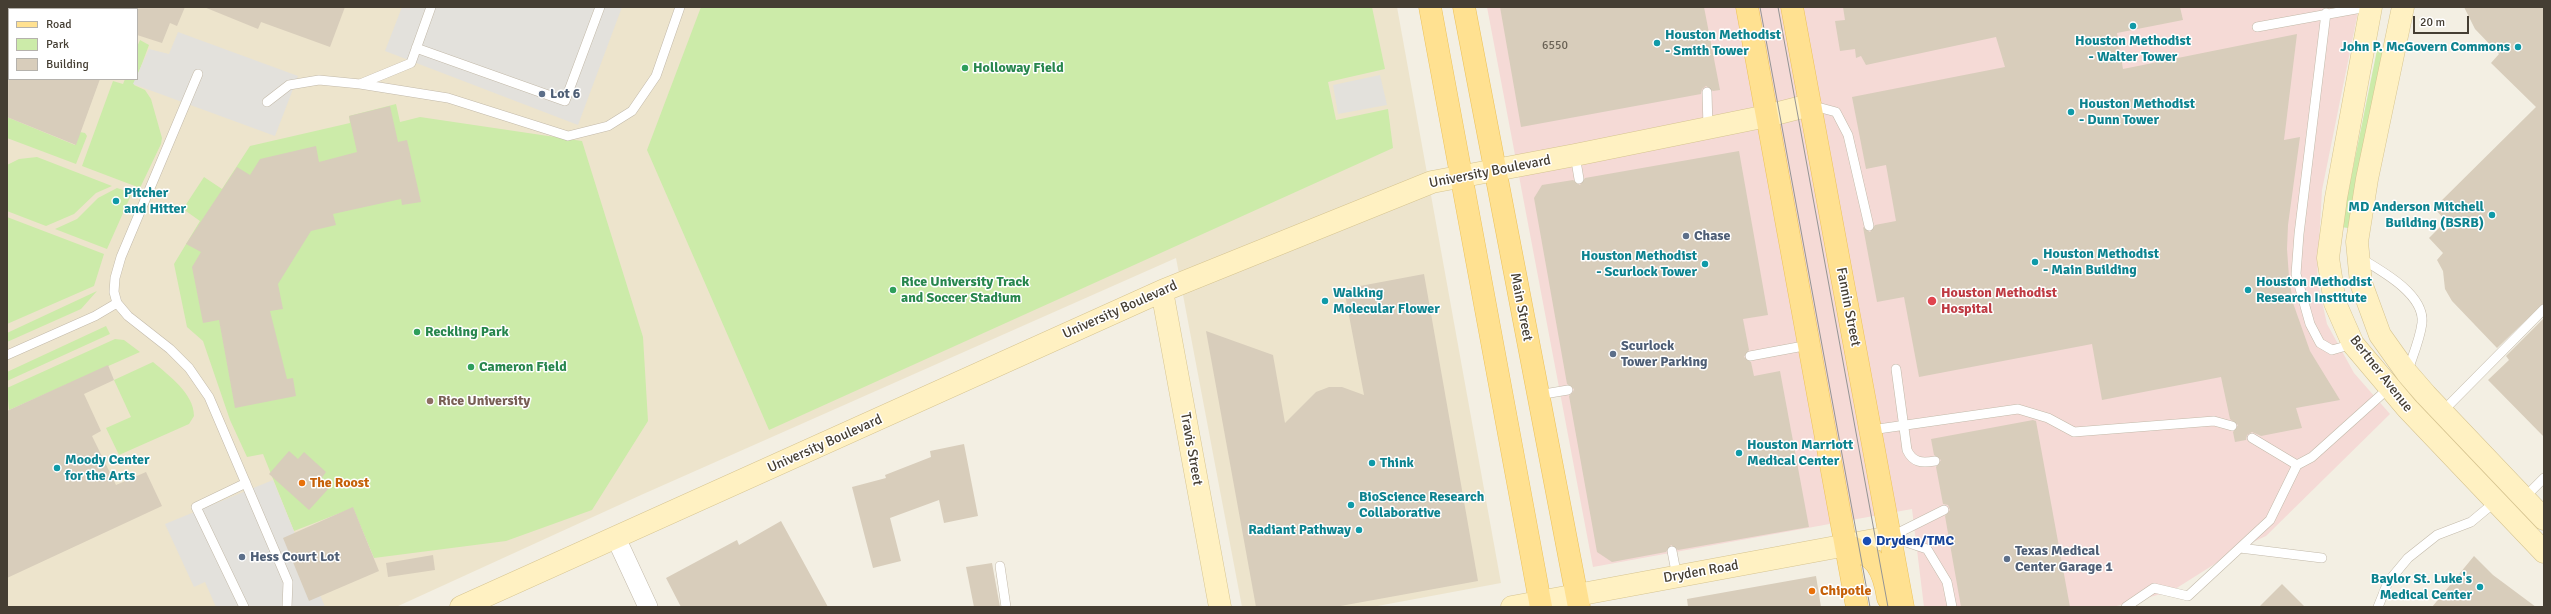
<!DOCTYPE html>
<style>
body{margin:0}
#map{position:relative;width:2551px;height:614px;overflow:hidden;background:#f3efe3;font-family:Signika,sans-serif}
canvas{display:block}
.frame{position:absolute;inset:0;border:8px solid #453e33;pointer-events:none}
.legend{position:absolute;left:8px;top:8px;width:130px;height:72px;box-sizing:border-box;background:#fff;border:1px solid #b5b2ad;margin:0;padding:5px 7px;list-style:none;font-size:12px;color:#453e33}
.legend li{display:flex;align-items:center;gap:8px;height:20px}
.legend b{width:20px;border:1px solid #b5b2ad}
.scale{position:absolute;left:2413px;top:16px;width:56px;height:18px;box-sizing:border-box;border:2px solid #453e33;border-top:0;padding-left:5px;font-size:12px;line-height:14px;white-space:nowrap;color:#453e33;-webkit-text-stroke:3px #fff;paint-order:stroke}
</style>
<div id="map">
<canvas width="2551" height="614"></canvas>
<div class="frame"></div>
<ul class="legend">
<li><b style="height:5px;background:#ffe191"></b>Road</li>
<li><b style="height:11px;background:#cceba9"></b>Park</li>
<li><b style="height:11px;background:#d8cdbb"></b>Building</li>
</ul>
<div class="scale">20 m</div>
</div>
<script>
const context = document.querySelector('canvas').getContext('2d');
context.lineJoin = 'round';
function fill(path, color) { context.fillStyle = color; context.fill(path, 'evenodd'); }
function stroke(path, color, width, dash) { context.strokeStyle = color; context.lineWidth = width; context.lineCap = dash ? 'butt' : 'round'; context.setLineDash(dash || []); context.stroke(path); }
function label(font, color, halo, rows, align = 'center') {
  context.font = font + ' Signika,sans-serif'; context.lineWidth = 3; context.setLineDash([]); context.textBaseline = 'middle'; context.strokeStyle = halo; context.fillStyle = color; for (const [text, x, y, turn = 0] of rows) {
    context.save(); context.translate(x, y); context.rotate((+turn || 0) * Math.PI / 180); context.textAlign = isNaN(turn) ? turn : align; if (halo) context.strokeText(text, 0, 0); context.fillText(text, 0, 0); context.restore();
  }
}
fill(new Path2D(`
 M7,7H1397L1501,583L1372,607H1242L1176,258L641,495L396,607H7ZM9,9H137V79H9Z`), '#ede4cc');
fill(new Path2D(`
 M1487,7H2359L2322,190L2317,279L2327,324L2354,373L2390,414L2266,536L2240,548L2172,591L2113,607H1924L1912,509L1593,567Z`), '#f5dad6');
fill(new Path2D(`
 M701,7H1372L1385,69L1328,82L1336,120L1388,109L1393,148L769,430L647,150Z
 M140,40L149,45L137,77V47Z
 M2377,50L2383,51L2348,228L2341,227Z
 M125,79H136L134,85L145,90L151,99L162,138L161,144L140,188L82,166L113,81L123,84Z
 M396,104L400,122L420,117L582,141L643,337L648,421L592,510L506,541L374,558L353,508L294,531L263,454L247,457L230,420L203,341L187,327L174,264L200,221L183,209L204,177L222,189L250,146L350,123L349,116Z
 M7,117L75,145L80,132L85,133L87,136L76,164L7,138Z
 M37,157L112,186L96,193L74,214L46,226L7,211V165L19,159Z
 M117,188L132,193L107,249L55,229L77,219L98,198Z
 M7,217L104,254L94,286L7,324Z
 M97,291L81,309L7,342V333Z
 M106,326L110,334L7,381V372Z
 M115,339L124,340L140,352L9,410L7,388Z
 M153,362C168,375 194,393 194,416L189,424L119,455L106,428L131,417L114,380Z`), '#cceba9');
fill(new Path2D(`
 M402,7H622L578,125L385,51Z
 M178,32L298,76L275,136L133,84L149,49L169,54Z
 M1380,75L1387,105L1338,114L1333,85Z
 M273,480L325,607H216L205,582L194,587L165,524Z`), '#e3e1dc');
fill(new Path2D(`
 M137,7H185L177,26L170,23L162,43L137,35Z
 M204,7H345L330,47L261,22L258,29Z
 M1500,7H1704L1720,90L1713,91L1706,86L1702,89L1701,94L1521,127Z
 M1843,7H2180L2183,20L2117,33L2123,69L2297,34L2284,140L2300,137L2288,225L2287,249L2289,277L2293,303L2310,351L2340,400L2296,408L2302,428L2261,436L2252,432L2247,435L2246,440L2235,442L2233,432L2238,425L2230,419L2221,377L2102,400L2092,344L1919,377L1904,297L1877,302L1863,227L1870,232L1875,225L1896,221L1886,165L1866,169L1852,97L2005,67L1996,37L1866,65L1861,56L1856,58L1855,49L1840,51L1835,21L1845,20Z
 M2464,7H2544V303L2497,348L2452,301L2445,289L2443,271L2437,260L2443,253L2429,238L2446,221L2434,208L2536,107L2491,63L2499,54L2475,29Z
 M7,79H100L76,145L7,117Z
 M390,106L398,142L407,140L421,202L402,205L401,199L333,214L336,225L311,231L278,284L283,309L270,311L287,379L293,378L296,396L235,408L219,320L203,323L192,267L201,252L186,244L237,167L250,175L260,159L316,146L319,162L357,152L349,116Z
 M1739,151L1768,315L1743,319L1749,350L1744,357L1751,362L1754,376L1780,371L1809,527L1678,550L1671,545L1666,552L1612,562L1597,552L1569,396L1573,392L1574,389L1567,384L1534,198L1542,185L1573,180L1580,185L1585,178Z
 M1424,274L1478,581L1335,607H1256L1206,331L1273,355L1285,423L1316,392L1329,387H1342L1364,395L1344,289Z
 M2544,318V437L2488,380L2509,360L2506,356Z
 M108,365L114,380L84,394L101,431L92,436L116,485L146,472L162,506L7,578V411Z
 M2033,420L2036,421L2070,607H1961L1945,516L1950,510L1948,505L1943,504L1936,467L1941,460L1934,455L1931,439Z
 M964,444L978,516L944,523L939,500L890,518L901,561L873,568L852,487L886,478L885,475L931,457L930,451Z
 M289,451L298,459L304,452L326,472L321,479L330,487L309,510L269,474Z
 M353,507L379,571L309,601L283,538Z
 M781,521L828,607H681L666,578L737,540L739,545Z
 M433,555L435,570L388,577L386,563Z
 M2474,556L2493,575L2536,607H2432Z
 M992,563L1000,607H974L966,567Z
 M1816,576L1821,607H1688L1687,599Z
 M2282,584L2305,607H2259Z`), '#d8cdbb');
const lane = new Path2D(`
 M2326,13L2299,234L2296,274L2310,324L2320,343L2332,350L2353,344
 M2257,27L2367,7
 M416,48L565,101L600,7
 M198,74L121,257L115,278L114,292L117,303L128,316L170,349L189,368L209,397L288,582L287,607
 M360,84L411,63L431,7
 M1707,92L1708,128
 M267,102L289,85L319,80L360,84L448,98L568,136L608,126L632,111L656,76L680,7
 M1810,105L1836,112L1848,135L1869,226
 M1575,155L1579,179
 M2360,258C2380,270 2425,294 2422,323C2420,339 2413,355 2408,370
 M7,355L95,316L117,303
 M1750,356L1809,345
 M1896,369L1907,450C1913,463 1922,463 1935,461
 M1538,395L1568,390
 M2442,412L2544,309
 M1871,430L2018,409L2048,418L2074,432L2214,421L2232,426
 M2252,438L2297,465
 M2524,498L2544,478
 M1890,537L1944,510
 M1891,537L1927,549L1947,582L1952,607
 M2240,548L2322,558
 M1672,551L1677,577
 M1000,566L1006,607
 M244,607L196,507L246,483
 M2126,607L2154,588L2188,596L2270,520L2297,465L2312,457L2390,387
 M2378,607L2388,582L2408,558L2437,535L2471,522L2495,502`);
const street = new Path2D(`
 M616,538L648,607`);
const secondary = new Path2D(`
 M2371,7L2336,198L2328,258L2335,303L2353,344L2407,408L2544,552
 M2403,7L2367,179L2357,242L2361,283L2380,335L2407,373L2426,395L2544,519
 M1162,291L1220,607
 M461,607L1162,291L1432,182L1575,155L1767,116L1810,105
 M1512,607L1890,537`);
const primary = new Path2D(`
 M1430,7L1541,607
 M1464,7L1579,607
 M1747,7L1857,607
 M1792,7L1903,607
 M1846,545C1876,555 1883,568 1888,598`);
stroke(lane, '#c2b9a9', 10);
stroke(street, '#c2b9a9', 20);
stroke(secondary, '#d6c490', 23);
stroke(primary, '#ecc159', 23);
stroke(lane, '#fff', 9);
stroke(street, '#fff', 19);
stroke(secondary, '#fff1c2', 22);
stroke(primary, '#ffe191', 22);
stroke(new Path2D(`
 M1760,7L1870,607
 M1778,7L1888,607`), '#949494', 1);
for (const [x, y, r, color] of [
 [2133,26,4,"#0f9aa8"],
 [1657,43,4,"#0f9aa8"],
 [2518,47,4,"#0f9aa8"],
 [965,68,4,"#2e9e5b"],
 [542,94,4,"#5c6f8a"],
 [2071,112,4,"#0f9aa8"],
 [116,201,4,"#0f9aa8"],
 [2492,215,4,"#0f9aa8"],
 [1686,236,4,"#5c6f8a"],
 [2035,262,4,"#0f9aa8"],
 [1705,264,4,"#0f9aa8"],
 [893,290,4,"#2e9e5b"],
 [2248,290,4,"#0f9aa8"],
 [1325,301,4,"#0f9aa8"],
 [1932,301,5,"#e0444e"],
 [417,332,4,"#2e9e5b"],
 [1613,354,4,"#5c6f8a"],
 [471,367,4,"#2e9e5b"],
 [430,401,4,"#8d6e63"],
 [1739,453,4,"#0f9aa8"],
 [1372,463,4,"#0f9aa8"],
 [57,468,4,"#0f9aa8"],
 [302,483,4,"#e8710a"],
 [1351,505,4,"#0f9aa8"],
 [1359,530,4,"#0f9aa8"],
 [1867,541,5,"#1a4fb4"],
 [242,557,4,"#5c6f8a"],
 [2007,559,4,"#5c6f8a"],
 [2480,587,4,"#0f9aa8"],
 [1812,591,4,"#e8710a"]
]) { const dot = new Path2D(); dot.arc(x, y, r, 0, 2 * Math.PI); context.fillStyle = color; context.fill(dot); stroke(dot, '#fff', 1.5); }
label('12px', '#6a6255', null, [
 ["6550",1555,46]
]);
label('bold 14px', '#0d838f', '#fff', [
 ["Houston Methodist",1665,35],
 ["- Smith Tower",1665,51],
 ["Houston Methodist",2133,41,"center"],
 ["- Walter Tower",2133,57,"center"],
 ["John P. McGovern Commons",2510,47,"right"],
 ["Houston Methodist",2079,104],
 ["- Dunn Tower",2079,120],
 ["Pitcher",124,193],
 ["and Hitter",124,209],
 ["MD Anderson Mitchell",2484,207,"right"],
 ["Building (BSRB)",2484,223,"right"],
 ["Houston Methodist",2043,254],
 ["- Main Building",2043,270],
 ["Houston Methodist",1697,256,"right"],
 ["- Scurlock Tower",1697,272,"right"],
 ["Houston Methodist",2256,282],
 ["Research Institute",2256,298],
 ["Walking",1333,293],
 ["Molecular Flower",1333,309],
 ["Houston Marriott",1747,445],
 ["Medical Center",1747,461],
 ["Moody Center",65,460],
 ["for the Arts",65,476],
 ["Think",1380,463],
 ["BioScience Research",1359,497],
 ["Collaborative",1359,513],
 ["Radiant Pathway",1351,530,"right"],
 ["Baylor St. Luke's",2472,579,"right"],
 ["Medical Center",2472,595,"right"]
], 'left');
label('bold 14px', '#27864d', '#fff', [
 ["Holloway Field",973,68],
 ["Rice University Track",901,282],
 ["and Soccer Stadium",901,298],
 ["Reckling Park",425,332],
 ["Cameron Field",479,367]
], 'left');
label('bold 14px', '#4e5e75', '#fff', [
 ["Lot 6",550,94],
 ["Chase",1694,236],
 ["Scurlock",1621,346],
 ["Tower Parking",1621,362],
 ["Texas Medical",2015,551],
 ["Center Garage 1",2015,567],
 ["Hess Court Lot",250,557]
], 'left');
label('14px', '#453e33', '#fff', [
 ["University Boulevard",1490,172,-11],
 ["Main Street",1521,307,79],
 ["Fannin Street",1848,307,79],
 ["University Boulevard",1120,310,-24],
 ["Bertner Avenue",2381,374,52],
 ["University Boulevard",825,444,-24],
 ["Travis Street",1191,449,80],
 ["Dryden Road",1701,572,-10]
]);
label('bold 14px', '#be3a42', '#fff', [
 ["Houston Methodist",1941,293],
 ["Hospital",1941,309]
], 'left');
label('bold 14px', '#785e54', '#fff', [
 ["Rice University",438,401]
], 'left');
label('bold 14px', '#c56008', '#fff', [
 ["The Roost",310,483],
 ["Chipotle",1820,591]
], 'left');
label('bold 14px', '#164399', '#fff', [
 ["Dryden/TMC",1876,541]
], 'left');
</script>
